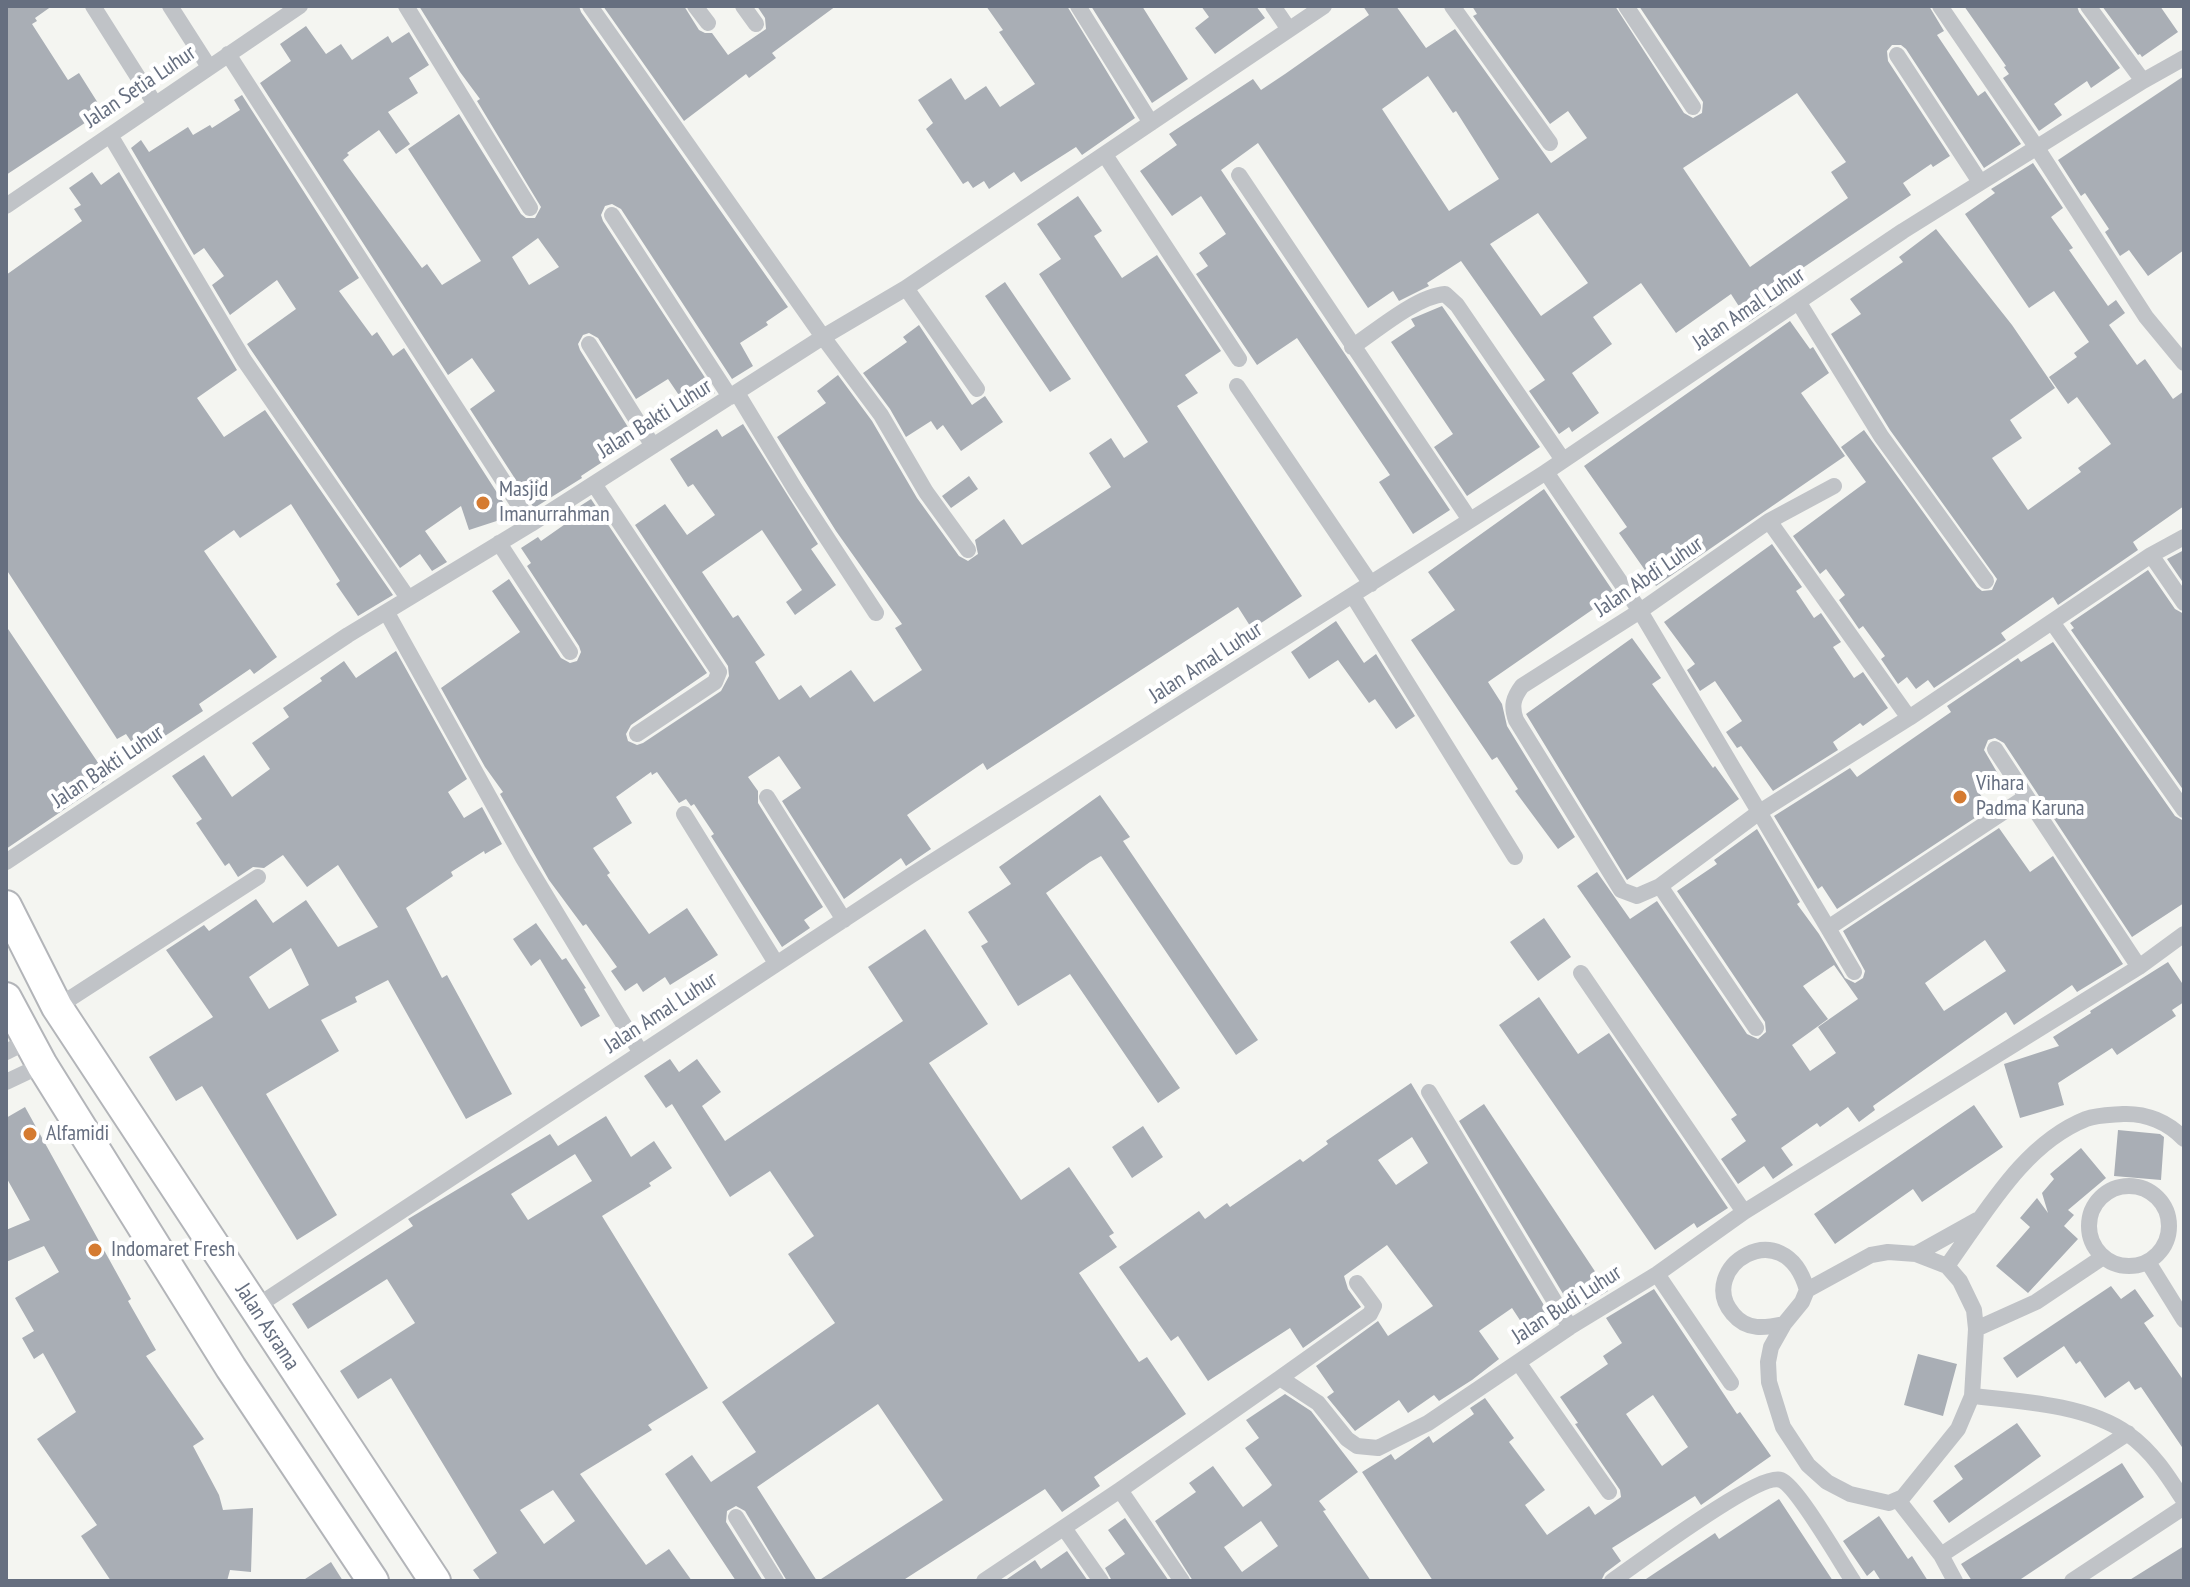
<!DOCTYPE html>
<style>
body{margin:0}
#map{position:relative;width:2190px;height:1587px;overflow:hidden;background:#f4f5f1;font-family:"PT Sans Narrow",sans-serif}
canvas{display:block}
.frame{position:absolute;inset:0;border:8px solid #666f80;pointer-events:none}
</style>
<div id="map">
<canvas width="2190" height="1587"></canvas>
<div class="frame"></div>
</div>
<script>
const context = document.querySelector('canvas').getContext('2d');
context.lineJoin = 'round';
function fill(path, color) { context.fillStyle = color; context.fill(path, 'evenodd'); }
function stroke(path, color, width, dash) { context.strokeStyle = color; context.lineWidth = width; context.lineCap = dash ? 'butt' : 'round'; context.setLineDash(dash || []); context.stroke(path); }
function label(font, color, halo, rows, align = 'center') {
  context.font = font + ' "PT Sans Narrow",sans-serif'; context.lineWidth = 8; context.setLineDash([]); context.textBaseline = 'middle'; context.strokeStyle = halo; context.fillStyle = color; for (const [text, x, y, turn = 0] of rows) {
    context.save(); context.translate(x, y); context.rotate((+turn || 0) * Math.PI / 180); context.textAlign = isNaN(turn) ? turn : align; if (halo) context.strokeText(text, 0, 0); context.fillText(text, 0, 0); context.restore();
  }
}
fill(new Path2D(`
 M6,6H52L35,18L37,21L32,24L68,80L79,73L103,111L6,175Z
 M419,6H579L581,12L788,307L766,322L768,325L740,343L753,366L732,379L621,209L612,204L605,206L601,215L603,221L715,393L689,410L668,379L636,399L598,338L589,333L583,335L578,344L580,350L636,440L581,476L582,478L534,508L470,409L495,391L472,358L448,375L260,83L291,61L280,44L306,26L326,54L341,44L352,60L388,36L392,43L409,32L429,65L409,78L418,93L388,112L410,144L396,154L379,130L347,153L349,155L343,160L422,268L427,264L442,285L481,261L408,149L459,114L521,214L526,218H535L541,207L477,101L480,99L460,72ZM538,238L559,267L529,285L512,257Z
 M603,6H684L699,30L705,33H712L728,55L766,29L765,18L757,6H836L772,53L776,58L749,78L746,74L684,121Z
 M986,6H1067L1135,118L1082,155L1076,147L1021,182L1014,172L989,189L984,181L973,188L968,181L963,184L926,129L933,123L918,100L951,78L965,100L986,86L1000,107L1035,84L999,32L1003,30Z
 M1091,6H1142L1188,79L1152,103Z
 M1201,6H1256L1265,18L1215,54L1195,28L1209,17Z
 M1363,6H1396L1426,48L1455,29L1551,163L1587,138L1568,111L1550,124L1473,16L1477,14L1472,6H1615L1684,113L1693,118L1702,113L1703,102L1639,6H1929L1944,31L1937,35L1978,96L1985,91L2021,144L1984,168L1906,49L1901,45H1892L1887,51L1888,61L1950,156L1933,167L1931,164L1903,183L1911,195L1767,292L1775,304L1749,322L1731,294L1676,333L1641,283L1593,317L1612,344L1572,373L1599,413L1572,432L1569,427L1559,434L1529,391L1545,380L1461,261L1427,283L1429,286L1399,301L1393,291L1368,308L1258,143L1221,170L1450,510L1413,534L1379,482L1390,475L1297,338L1257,365L1196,274L1208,266L1199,253L1226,234L1201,196L1172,216L1140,171L1177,145L1169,134L1253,79L1261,90L1285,74L1369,15ZM1428,76L1453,113L1456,111L1499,179L1449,211L1382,109ZM1797,93L1846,162L1831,172L1848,198L1750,267L1683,168ZM1538,213L1588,283L1541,316L1490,244Z
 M1964,6H2077L2079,12L2120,68L2091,88L2087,81L2054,104L2062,115L2039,131L2003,78L2009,74L2004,67L2006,66Z
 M2102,6H2160L2178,32L2142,57L2140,54L2138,55Z
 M2184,76V250L2148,276L2129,250L2120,256L2105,232L2109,229L2085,193L2081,196L2058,160Z
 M242,95L359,278L339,291L372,336L377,332L393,356L404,348L512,516L469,530L461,506L425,531L447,562L432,571L420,554L400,568L247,344L296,309L277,280L230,315L212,285L224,276L204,248L194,255L131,148L141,140L149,152L188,127L193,135L210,125L212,128L240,110L234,100Z
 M2033,163L2063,208L2051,217L2073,248L2069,250L2108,306L2116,300L2125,313L2109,325L2137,365L2145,359L2173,399L2184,391V506L2133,542L2138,550L2058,605L2053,597L2001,633L2006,640L1934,688L1928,680L1916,689L1907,677L1898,684L1881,659L1885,656L1863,626L1859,629L1839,600L1845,595L1826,569L1820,574L1793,536L1866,482L1841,447L1864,430L1977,587L1982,591L1992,590L1997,579L1890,430L1831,334L1861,314L1850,299L1903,262L1899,257L1936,229L2012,325L2055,388L2010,420L2022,438L1992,458L2028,510L2081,472L2078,468L2111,444L2077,397L2068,404L2049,377L2077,357L2074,353L2089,342L2054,291L2029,308L1965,214L1995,193L1991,189Z
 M92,172L101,185L119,172L237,370L197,398L224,437L265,410L393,595L358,616L336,584L340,581L291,504L240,538L234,530L204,551L277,657L254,674L250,669L199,704L203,711L139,753L126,734L117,739L6,569V275L82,221L74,209L81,205L69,188Z
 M1078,196L1102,231L1094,236L1122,278L1157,255L1221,351L1185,375L1198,393L1177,406L1302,596L1252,629L1238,607L987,770L983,763L907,815L931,849L906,866L901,858L844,899L782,801L801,788L779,756L748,777L758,791V803L823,907L804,920L810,928L782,947L711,836L714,834L694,804L691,806L686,799L679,803L657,772L652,775L651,772L616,797L632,823L593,848L610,873L607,875L649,934L687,908L718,955L670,985L665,977L643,992L637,983L625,991L611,971L617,967L586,924L583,926L549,880L500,794L503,792L485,767L441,688L520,632L492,591L509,579L561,658L570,663L577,661L581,652L579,646L527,566L531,563L521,548L538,537L541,541L581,513L577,508L591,499L707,673L631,725L626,734L628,741L637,745L643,743L721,691L729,676L728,666L635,525L665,504L687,535L715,515L693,484L688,487L670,459L717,429L722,437L743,424L818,544L811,549L836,585L795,615L786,602L802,590L762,530L702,572L733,618L738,615L765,655L755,662L779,700L801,685L810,698L851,670L874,702L922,670L895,628L902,624L836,531L777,437L826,403L817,391L838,375L872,421L917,498L959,556L968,561L978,554L975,540L1004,519L1022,545L1111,487L1089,453L1111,438L1124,458L1148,442L1039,274L1061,259L1037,224Z
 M1005,282L1071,379L1050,392L985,296Z
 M1442,306L1540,447L1467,496L1434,447L1453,434L1391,342L1415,326L1411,319Z
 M1790,321L1810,349L1813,347L1829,373L1801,393L1845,456L1656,586L1619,533L1627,527L1584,466Z
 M919,325L972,405L985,396L1003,422L961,451L943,425L937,430L931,421L906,437L890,409L863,373L907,342L903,337Z
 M969,476L978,489L951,508L942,496Z
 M1544,489L1615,594L1488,682L1502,704L1507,726L1575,837L1558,849L1515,791L1518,789L1497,757L1492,760L1411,640L1455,610L1428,572Z
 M1772,544L1802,587L1796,591L1814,618L1821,613L1841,642L1833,647L1854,678L1863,672L1888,708L1863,726L1860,723L1833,742L1838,750L1773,791L1741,746L1737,748L1726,732L1742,721L1715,681L1700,691L1687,670L1695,664L1664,622Z
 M2184,550V584L2167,559Z
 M2148,570L2175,609L2184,614V791L2071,630L2074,628L2070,623Z
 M1336,621L1364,663L1376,654L1415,716L1396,729L1375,699L1369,703L1338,660L1309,679L1291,652Z
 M6,626L109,779L6,849Z
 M1632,638L1661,678L1652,684L1713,768L1715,766L1739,799L1627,880L1526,714Z
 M2053,642L2175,816L2184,821V903L2132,937L2004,743L1995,738L1988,740L1984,750L1998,774L1977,790L1990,808L1837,909L1822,886L1818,889L1774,816L1850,768L1857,777L1951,712L1947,706L2018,658L2021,662Z
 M396,651L467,779L448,792L464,818L482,807L502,844L485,854L484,851L451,872L453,876L406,908L442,978L447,975L512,1094L466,1119L388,980L355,997L357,1002L321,1020L339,1051L266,1094L337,1215L297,1240L202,1086L176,1101L149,1057L213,1017L166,950L204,925L209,931L256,899L273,923L306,900L338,947L378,927L338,865L307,887L283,855L264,868L253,867L238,877L229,863L225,866L196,823L202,819L172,776L204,755L232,797L270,769L252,743L289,717L283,708L322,681L320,678L344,661L356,678ZM291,948L309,985L269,1009L249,977Z
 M1100,795L1130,837L1123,841L1258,1040L1236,1055L1101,856L1090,862L1046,893L1180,1088L1158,1103L1070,974L1018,1006L981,946L988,942L968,912L1011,884L999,867Z
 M1999,828L2030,872L2053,856L2123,964L2077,992L2072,985L2014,1025L2006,1012L1873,1106L1875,1110L1859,1122L1848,1107L1820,1127L1817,1123L1781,1148L1793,1165L1773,1179L1764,1166L1738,1184L1721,1159L1746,1141L1731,1119L1737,1115L1577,886L1597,872L1630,919L1657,901L1747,1034L1758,1039L1766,1032L1765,1022L1677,891L1717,864L1714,860L1757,829L1800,902L1797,904L1819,934L1845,978L1855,983L1863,978L1865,971L1843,931ZM1985,940L2006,971L1944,1011L1925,983ZM1834,965L1858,999L1818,1027L1836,1053L1810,1071L1792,1045L1828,1019L1803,986Z
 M1544,918L1571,957L1538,981L1510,942Z
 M536,923L562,960L566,958L586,988L584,989L600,1016L581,1027L540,959L531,966L513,939Z
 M925,929L988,1024L929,1063L1021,1200L1069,1167L1114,1233L1109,1236L1117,1247L1079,1273L1139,1362L1147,1357L1186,1414L1094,1477L1100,1486L1062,1512L1045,1489L902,1581H818L943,1500L878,1404L757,1487L817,1581H787L745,1511L736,1506L727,1511L726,1522L763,1581H736L665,1474L692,1455L711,1482L756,1452L722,1402L835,1323L788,1254L814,1236L770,1171L730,1197L672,1104L666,1108L644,1076L670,1059L679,1072L697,1059L721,1092L702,1106L725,1141L903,1021L868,967Z
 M2168,962L2184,986V1002L2172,1010L2176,1016L2117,1055L2112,1048L2058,1083L2064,1105L2020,1118L2004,1064L2059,1046L2053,1037L2091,1013L2090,1011Z
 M1539,997L1578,1054L1609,1033L1728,1208L1697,1228L1694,1223L1655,1250L1499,1025Z
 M1411,1083L1554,1322L1531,1337L1512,1308L1479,1331L1499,1359L1472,1380L1439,1401L1434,1395L1408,1413L1399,1400L1355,1431L1327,1397L1334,1392L1316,1366L1378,1321L1388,1336L1433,1306L1387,1245L1344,1276L1348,1289L1361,1307L1303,1348L1290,1328L1208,1381L1178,1336L1171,1341L1119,1267L1199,1211L1205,1219L1227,1203L1230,1207L1300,1159L1303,1162L1328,1144L1326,1141ZM1412,1137L1428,1163L1396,1185L1378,1160Z
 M1484,1104L1608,1291L1574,1312L1459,1121Z
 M1974,1105L2003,1147L1922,1202L1913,1189L1835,1244L1814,1214Z
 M25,1107L131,1299L128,1301L156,1350L146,1356L204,1439L193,1446L219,1495L223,1510L253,1508L251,1572L230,1570L227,1581H111L81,1536L97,1525L37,1439L76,1412L43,1353L34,1359L22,1338L34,1331L15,1298L59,1272L44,1246L6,1262V1230L30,1220L6,1177V1118Z
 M606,1116L631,1157L654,1141L672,1168L649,1183L651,1186L602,1216L708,1388L648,1425L652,1430L580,1474L646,1565L669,1549L692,1581H481L473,1570L497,1553L391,1378L358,1399L340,1371L415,1323L387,1279L308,1329L292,1304L413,1226L408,1219L550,1134L558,1146ZM575,1154L592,1181L528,1220L511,1194ZM553,1490L575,1521L544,1544L520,1510Z
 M1143,1126L1163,1157L1132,1178L1112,1147Z
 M2118,1130L2160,1134L2164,1137L2161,1180L2114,1176Z
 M2081,1148L2106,1178L2068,1210L2074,1215L2064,1226L2078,1239L2028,1293L1996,1266L2030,1227L2020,1218L2037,1198L2048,1213L2042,1193L2054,1179L2050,1174Z
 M2111,1286L2121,1299L2135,1289L2154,1316L2144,1323L2184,1381V1450L2141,1387L2135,1390L2129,1381L2105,1398L2080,1361L2076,1364L2064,1346L2017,1378L2003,1358Z
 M1654,1289L1737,1414L1740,1412L1771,1456L1701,1505L1695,1496L1612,1548L1621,1561L1605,1573L1601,1581H1433L1362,1472L1391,1454L1395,1460L1429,1436L1433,1443L1474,1414L1470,1408L1485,1398L1514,1438L1509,1442L1545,1490L1525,1505L1547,1535L1589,1506L1595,1515L1621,1497L1620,1490L1575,1424L1578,1423L1560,1397L1608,1364L1603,1356L1622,1343L1606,1318ZM1653,1395L1688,1447L1662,1466L1626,1414Z
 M1918,1354L1957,1364L1943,1416L1904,1405Z
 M1285,1394L1311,1411L1358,1472L1319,1501L1326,1510L1323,1511L1371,1581H1193L1155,1521L1196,1492L1189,1483L1213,1466L1243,1507L1269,1488L1272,1485L1245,1448L1259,1438L1246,1420ZM1261,1521L1278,1546L1242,1572L1224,1547Z
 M2017,1423L2041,1456L1949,1523L1933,1501L1963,1479L1954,1466Z
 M2122,1463L2144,1497L2018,1581H1972L1961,1564Z
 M1779,1499L1833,1581H1643L1715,1533L1719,1539Z
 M1879,1516L1908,1559L1912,1556L1928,1581H1881L1874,1570L1867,1576L1843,1541Z
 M1125,1518L1169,1581H1112L1105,1568L1125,1554L1108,1530Z
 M2184,1546V1581H2128Z
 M1067,1551L1088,1581H1004L1035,1560L1041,1569Z
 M331,1562L343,1581H302Z`), '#a9aeb5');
const highway = new Path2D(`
 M6,906L57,1007L435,1581
 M6,998L42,1065L231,1368L373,1581`);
stroke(highway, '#b3b5b9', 34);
stroke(new Path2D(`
 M93,6L155,104
 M170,6L209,67
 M406,6L530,208
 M590,6L823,337L881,415L926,492L968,550
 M695,6L708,23
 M743,6L756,24
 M1078,6L1151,123
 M1273,6L1288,28
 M1452,6L1550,143
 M1626,6L1693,107
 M1940,6L2037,148L2146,317L2184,363
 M2088,6L2143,81
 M228,54L531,524
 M1897,55L1980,182
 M110,135L244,360L408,598
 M1105,155L1239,359
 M1239,175L1470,520
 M6,206L300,6
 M612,215L730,397
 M906,288L977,389
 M1799,303L1881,436L1986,581
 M589,344L653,446
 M1352,347C1376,331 1417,296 1445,294L1457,305L1563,460
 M1237,386L1371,584
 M737,393L795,489L876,613
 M1546,472L1640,611L1854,972
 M594,484L719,672L715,682L637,734
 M1834,486L1769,521L1640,611L1522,686C1513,698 1511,706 1516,720L1621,890L1637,896L1660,886L1758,813L1909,718L2151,555L2184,537
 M1769,521L1909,718
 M499,543L570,652
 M2151,555L2184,603
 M1353,596L1515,857
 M387,613L523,858L641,1053
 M2052,622L2184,810
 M1995,749L2139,967
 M767,797L844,920
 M684,814L776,963
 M6,862L348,635L531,524L823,337L906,288L1324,6
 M1660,886L1756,1028
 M1828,928L2026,797
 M1581,973L1744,1212
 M57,1007L258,877
 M6,1052L28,1041
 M6,1082L42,1065
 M1429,1092L1570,1327
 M2089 1226a40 40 0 1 1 80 0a40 40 0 1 1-80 0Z
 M1888,1252L1916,1254L1947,1266L1960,1281L1974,1310L1976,1329L1972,1396L1958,1429L1903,1497L1889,1503L1850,1494L1827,1482L1808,1465L1783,1427L1769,1382L1768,1362L1771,1347L1784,1324L1802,1302L1807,1290L1871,1255Z
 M1916,1254L1977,1220
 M2148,1262L2184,1320
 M1947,1266C1985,1214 2023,1144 2086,1119C2097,1115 2111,1115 2123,1114C2146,1113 2168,1122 2184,1139
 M1657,1274L1731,1383
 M254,1308L910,876L1546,472L1903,231L2143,81L2184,58
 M1784,1324C1765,1328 1747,1331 1733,1314C1694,1269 1784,1209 1807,1290
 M1976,1329L2036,1302L2103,1257
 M1518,1362L1609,1492
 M1280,1378L1370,1314L1374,1306L1357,1283
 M1972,1396C2020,1401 2089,1405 2128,1434C2152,1451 2168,1476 2184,1501
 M1120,1490L1182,1581
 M1898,1500L1941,1555L1955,1581
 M736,1517L776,1581
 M1064,1528L1101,1581
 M1941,1555L2128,1433
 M984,1581L1120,1490L1280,1378L1318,1403L1347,1439L1357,1446L1378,1448L1428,1423L1570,1327L1657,1274L1744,1212L2139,967L2184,934
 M1612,1581C1637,1564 1758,1472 1781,1480C1797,1486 1841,1563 1853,1581
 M2072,1581L2184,1507`), '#c0c3c7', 16);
stroke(highway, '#fff', 30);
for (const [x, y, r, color] of [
 [483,503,8,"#d57b31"],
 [1960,797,8,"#d57b31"],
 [30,1134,8,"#d57b31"],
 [95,1250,8,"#d57b31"]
]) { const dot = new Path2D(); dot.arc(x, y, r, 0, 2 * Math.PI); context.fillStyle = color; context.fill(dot); stroke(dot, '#fff', 3); }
label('22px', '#666f80', '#fff', [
 ["Jalan Setia Luhur",140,87,-34],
 ["Jalan Amal Luhur",1749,309,-34],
 ["Jalan Bakti Luhur",655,419,-32],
 ["Jalan Abdi Luhur",1649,577,-34],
 ["Jalan Amal Luhur",1206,663,-33],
 ["Jalan Bakti Luhur",108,767,-34],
 ["Jalan Amal Luhur",661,1013,-33],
 ["Jalan Budi Luhur",1567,1305,-33],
 ["Jalan Asrama",267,1327,57]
]);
label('22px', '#666f80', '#fff', [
 ["Masjid",499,490],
 ["Imanurrahman",499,515],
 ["Vihara",1976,784],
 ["Padma Karuna",1976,809],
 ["Alfamidi",46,1134],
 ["Indomaret Fresh",111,1250]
], 'left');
</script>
